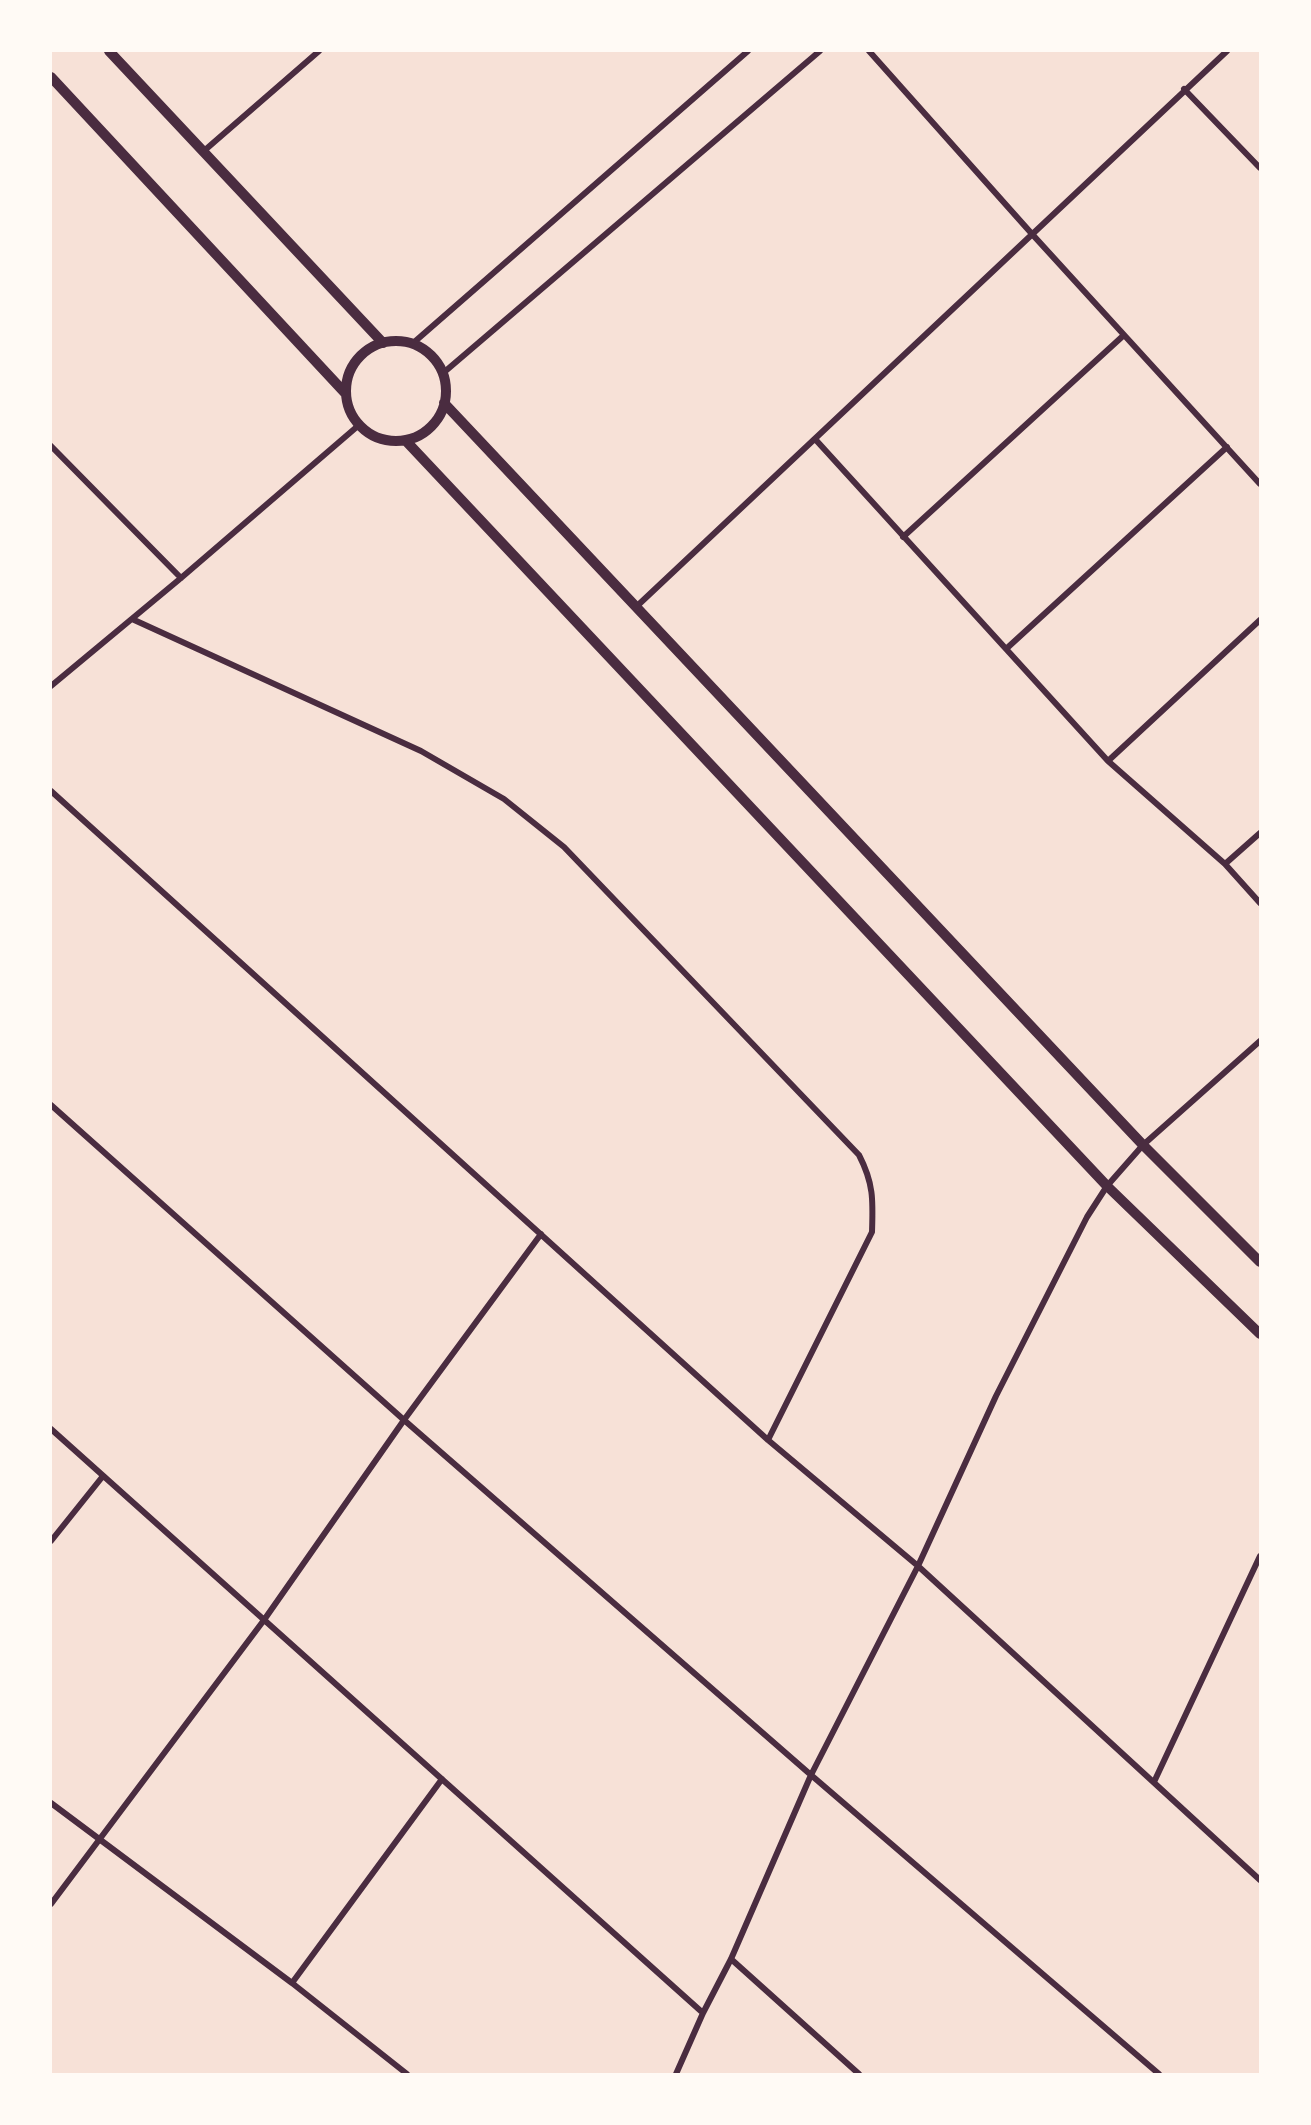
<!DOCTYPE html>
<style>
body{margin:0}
#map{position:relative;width:1311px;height:2125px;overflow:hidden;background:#f7e1d7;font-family:Barlow,sans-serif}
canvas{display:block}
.frame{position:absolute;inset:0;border:52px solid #fffaf5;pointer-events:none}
</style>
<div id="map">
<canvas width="1311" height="2125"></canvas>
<div class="frame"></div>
</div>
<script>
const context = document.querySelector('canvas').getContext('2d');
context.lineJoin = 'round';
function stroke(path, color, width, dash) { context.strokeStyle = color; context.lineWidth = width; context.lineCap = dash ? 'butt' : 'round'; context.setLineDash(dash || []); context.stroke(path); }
stroke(new Path2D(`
 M869,51L1032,234L1260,484
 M1184,89L1260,168
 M205,150L319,51
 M412,344L748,51
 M442,374L820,51
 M815,439L1108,761L1225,864L1260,903
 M51,446L181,578
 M903,537L1124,335
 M636,607L1227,51
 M132,619L421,751L504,799L564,847L859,1155C874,1184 873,1201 872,1232L768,1440
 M1006,649L1227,447
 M51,686L181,578L359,425
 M1108,761L1260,620
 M51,791L768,1440L918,1566L1260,1880
 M1225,864L1260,833
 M51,1105L404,1420L811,1775L1159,2074
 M51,1429L703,2013
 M51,1541L103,1476
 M1154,1782L1260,1556
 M51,1803L292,1983L407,2074
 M51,1904L264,1620L404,1420L541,1234
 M731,1959L859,2074
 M292,1983L442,1779
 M676,2074L703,2013L731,1959L811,1775L918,1566L996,1396L1087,1217L1107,1186L1143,1145L1260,1041`), '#4a2c40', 6);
stroke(new Path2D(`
 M109,51L383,343
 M51,77L346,394
 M346 391a50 50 0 1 1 100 0a50 50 0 1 1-100 0Z
 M444,403L1143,1145L1260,1262
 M406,441L1107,1186L1260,1334`), '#4a2c40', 10);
</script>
